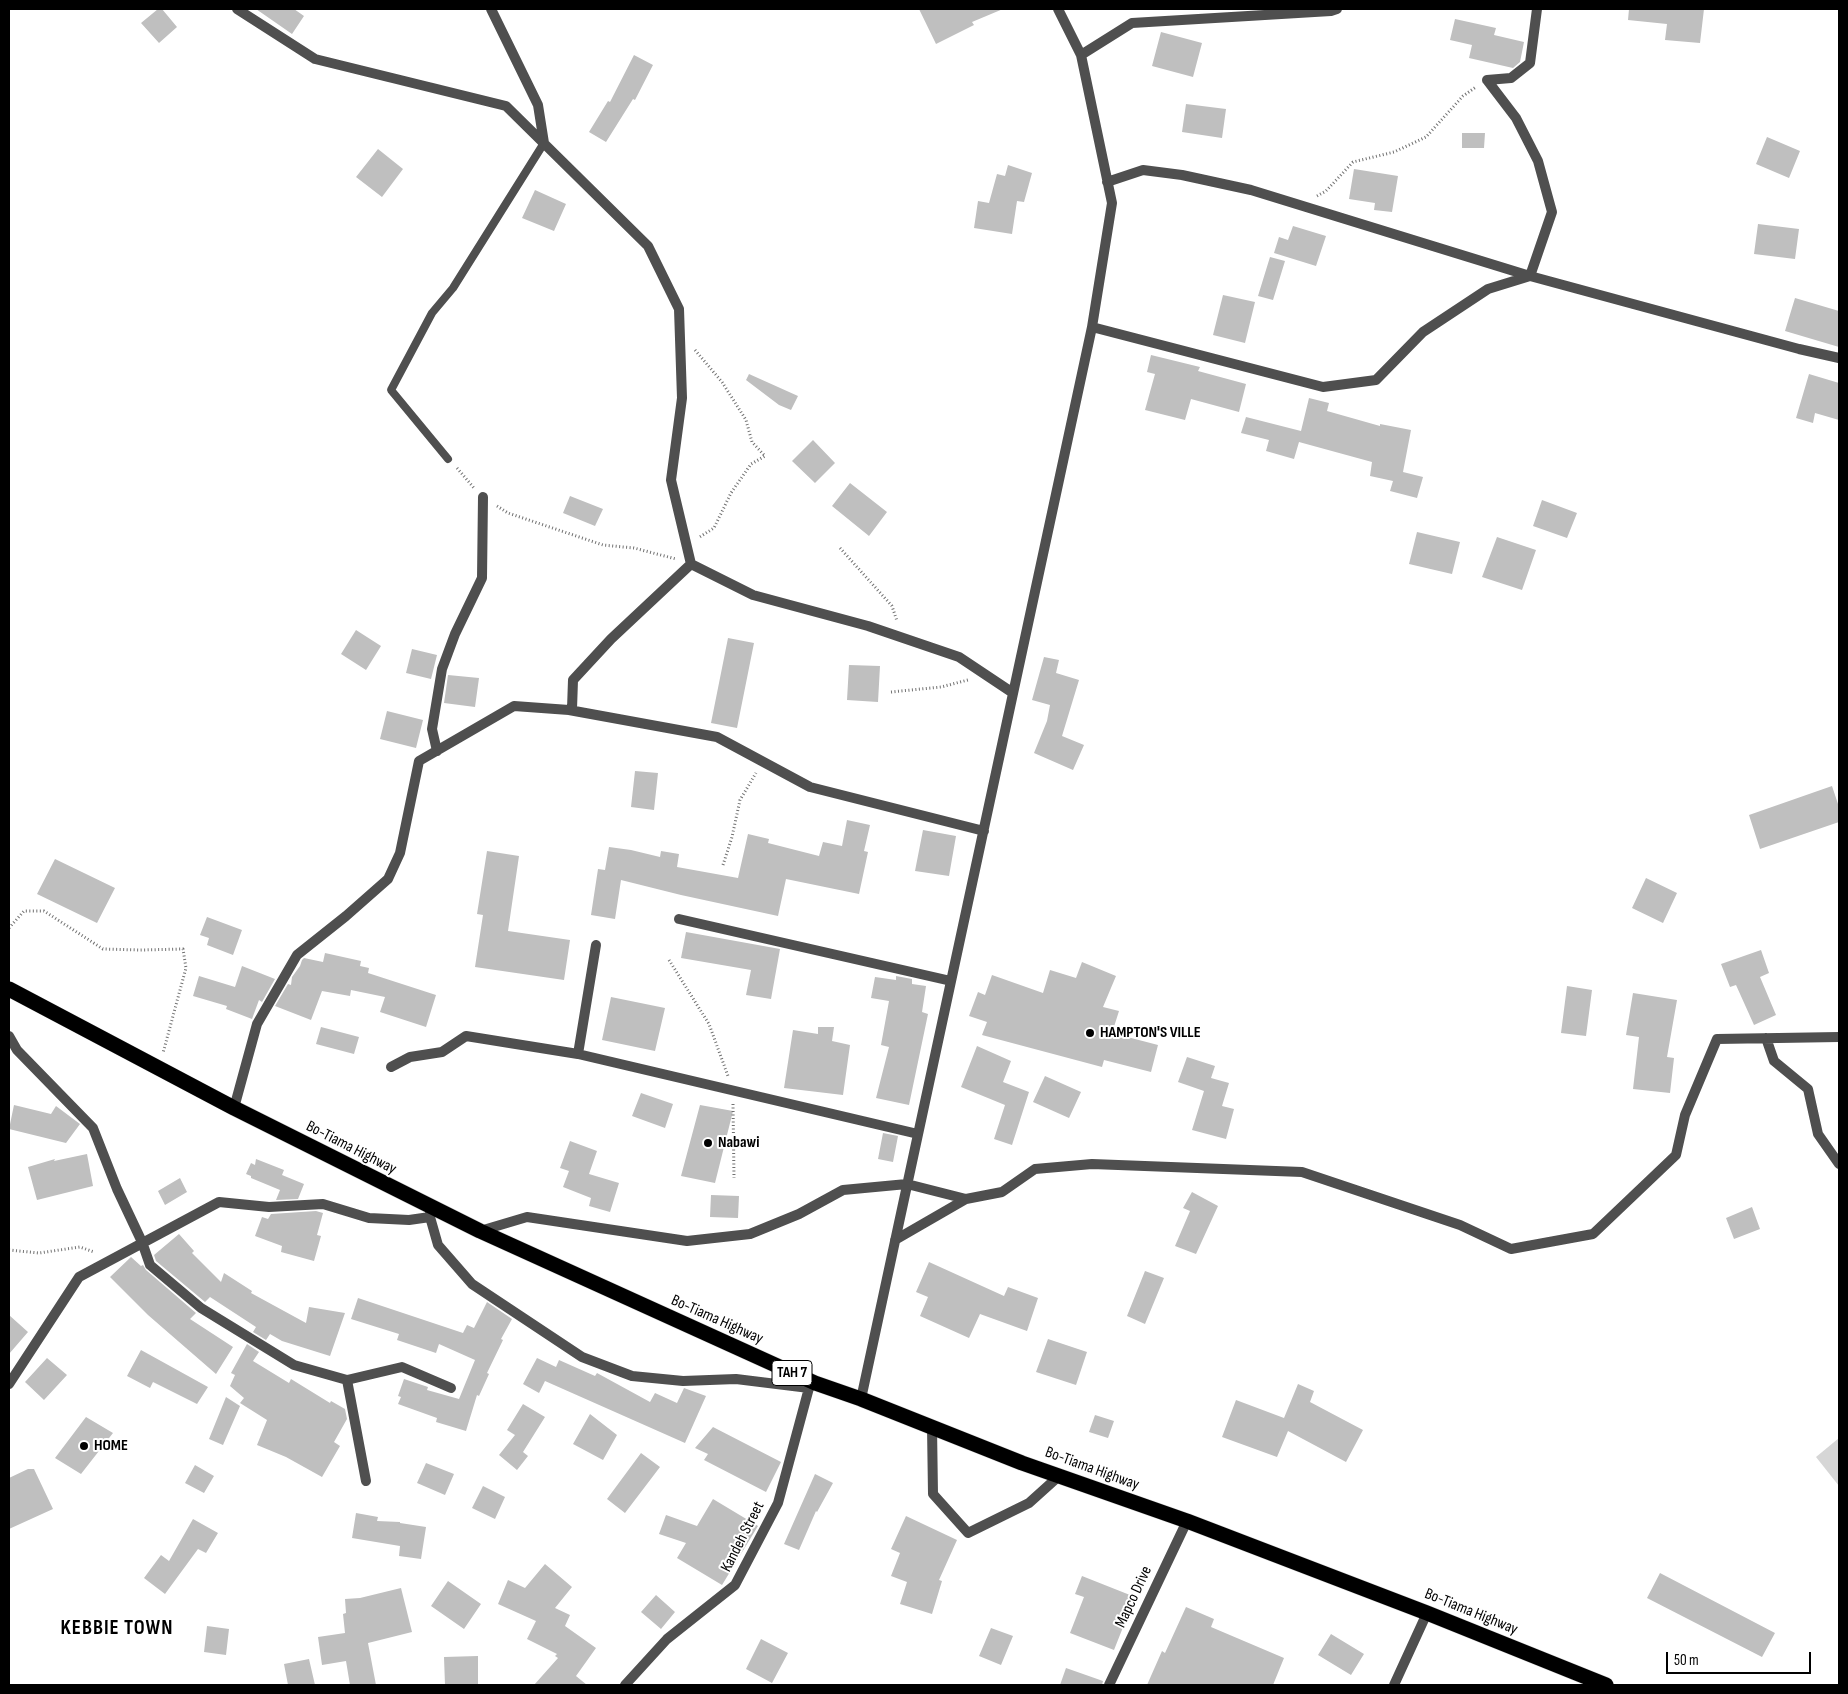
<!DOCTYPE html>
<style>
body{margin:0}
#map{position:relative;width:1848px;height:1694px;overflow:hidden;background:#fff;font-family:"Sofia Sans Condensed",sans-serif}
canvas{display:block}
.frame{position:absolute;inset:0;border:10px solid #000;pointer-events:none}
.scale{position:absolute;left:1666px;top:1652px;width:145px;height:22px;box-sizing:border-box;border:2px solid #000;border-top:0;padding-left:6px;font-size:15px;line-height:18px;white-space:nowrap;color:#000;-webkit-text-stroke:4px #fff;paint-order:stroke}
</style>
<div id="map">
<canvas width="1848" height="1694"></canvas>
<div class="frame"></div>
<div class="scale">50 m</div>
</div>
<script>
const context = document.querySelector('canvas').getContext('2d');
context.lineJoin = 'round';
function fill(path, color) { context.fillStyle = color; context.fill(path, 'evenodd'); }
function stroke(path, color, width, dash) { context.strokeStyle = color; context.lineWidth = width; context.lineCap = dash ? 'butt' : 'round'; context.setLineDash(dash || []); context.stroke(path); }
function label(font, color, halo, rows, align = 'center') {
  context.font = font + ' "Sofia Sans Condensed",sans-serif'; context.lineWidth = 4; context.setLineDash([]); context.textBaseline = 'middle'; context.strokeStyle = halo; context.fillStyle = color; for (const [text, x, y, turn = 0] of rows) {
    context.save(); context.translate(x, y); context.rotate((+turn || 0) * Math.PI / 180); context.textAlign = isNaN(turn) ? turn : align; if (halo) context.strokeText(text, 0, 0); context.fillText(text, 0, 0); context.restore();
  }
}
fill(new Path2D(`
 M1839,1438V1486L1816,1457Z`), '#d6d6d6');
fill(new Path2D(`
 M158,9H162L177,27L159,43L141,23Z
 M256,9H294L304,16L292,34Z
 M919,9H1003L972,22L974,25L936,44Z
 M1629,9H1704L1700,43L1665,40L1667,24L1628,20Z
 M1455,19L1496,28L1494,35L1524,42L1520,62L1513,68L1469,58L1472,45L1450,40Z
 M1161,32L1202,43L1193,77L1152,66Z
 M634,55L653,65L635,100L633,99L606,142L589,132L608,101L610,102Z
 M1186,104L1226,109L1222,138L1182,132Z
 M1462,133H1485L1484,148H1462Z
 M1767,137L1800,151L1789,178L1756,164Z
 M378,149L403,169L382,197L356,177Z
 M1008,165L1032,173L1024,202L1017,201L1012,234L974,228L978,201L989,203L997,174L1005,176Z
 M1354,169L1398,176L1392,212L1374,210L1375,203L1349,199Z
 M535,190L566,204L554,231L522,218Z
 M1758,224L1799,229L1795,259L1754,254Z
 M1293,226L1326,236L1316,266L1274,253L1279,237L1288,240Z
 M1270,257L1285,261L1273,300L1258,296Z
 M1223,295L1255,302L1245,343L1213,335Z
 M1795,298L1839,311V347L1785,331Z
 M1151,355L1200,367L1198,371L1246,384L1239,412L1191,399L1185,420L1145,410L1155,374L1147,372Z
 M749,374L798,396L791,410L779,405L746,380Z
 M1809,374L1839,383V420L1815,413L1813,423L1796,418Z
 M1309,398L1329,403L1327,411L1380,426V424L1411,430L1403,472L1423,477L1417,498L1390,491L1393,481L1370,476L1372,462L1299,442L1294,459L1266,451L1269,440L1241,433L1246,417L1301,431Z
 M813,440L835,463L815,483L792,461Z
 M850,483L887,512L869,536L832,506Z
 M570,496L603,509L595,526L563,513Z
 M1542,500L1577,513L1567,538L1533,526Z
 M1417,532L1460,542L1452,574L1409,564Z
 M1497,537L1536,550L1522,590L1482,577Z
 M356,630L381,646L366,670L341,654Z
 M728,638L754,643L737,728L711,723Z
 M412,649L437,655L431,679L406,673Z
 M1044,657L1059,660L1056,673L1079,680L1062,736L1084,745L1073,770L1034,753L1047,721L1050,705L1032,700Z
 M849,665L880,666L878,702L847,700Z
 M448,675L479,678L475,707L444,703Z
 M387,711L423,720L416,748L380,739Z
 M635,771L658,773L654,810L631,807Z
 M1832,786L1839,807V822L1760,849L1749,815Z
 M847,820L870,825L864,851L868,852L859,894L786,879L778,916L681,895L621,880L615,919L591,915L598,869L605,870L609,847L631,850L660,857L661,851L679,854L677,867L738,878L748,834L769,839L768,843L819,856L823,842L842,846Z
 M923,830L956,836L949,876L915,871Z
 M487,851L519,856L508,931L570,940L564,980L475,967L483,915L477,914Z
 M55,859L115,888L97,923L37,894Z
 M1646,878L1677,893L1663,923L1632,908Z
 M207,917L242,930L233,955L207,945L209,938L200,935Z
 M686,932L780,949L771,999L746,995L751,970L681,958Z
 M1761,950L1769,973L1760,977L1776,1015L1754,1025L1736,985L1730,987L1721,964Z
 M325,953L361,961L360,966L369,968L368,973L436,995L426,1027L380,1012L385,997L351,990L350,996L322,991L311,1020L275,1006L288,984L291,985L292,977L300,966L302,960L304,958L323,962Z
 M1082,962L1116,976L1103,1007L1119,1011L1112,1033L1158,1045L1151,1072L1104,1060L1102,1067L982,1035L987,1022L969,1016L978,992L985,995L992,975L1043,993L1050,970L1076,978Z
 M242,966L275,979L262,1002L259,1000L252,1019L226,1009L227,1006L193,996L199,976L235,987Z
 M896,976L912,979V984L926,986L922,1012L928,1014L909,1105L876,1098L889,1047L881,1045L889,1001L871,998L875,977L896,980Z
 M1567,986L1592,990L1586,1036L1561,1033Z
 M1633,993L1677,1000L1667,1057L1674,1058L1670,1093L1633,1089L1639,1037L1626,1035Z
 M611,997L665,1008L655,1051L602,1040Z
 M321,1027L359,1037L354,1054L316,1044Z
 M818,1027H834L832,1041L850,1045L843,1095L784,1088L793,1030L818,1034Z
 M977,1046L1011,1061L1003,1082L1029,1092L1012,1145L994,1139L1005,1105L961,1087Z
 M1187,1057L1215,1066L1211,1078L1229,1083L1222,1106L1234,1109L1226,1139L1192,1130L1204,1091L1178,1082Z
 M1045,1076L1081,1092L1069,1118L1033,1102Z
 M641,1093L673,1104L665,1128L632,1116Z
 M14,1105L51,1114L56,1106L80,1124L66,1143L9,1129Z
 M700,1105L733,1111L715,1183L681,1176Z
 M883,1133L898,1136L893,1162L878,1159Z
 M570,1141L597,1151L589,1174L619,1183L610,1212L589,1206L591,1198L563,1187L569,1171L560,1168Z
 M87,1154L93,1186L37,1200L28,1167L55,1159L54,1161Z
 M256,1159L284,1170L282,1175L304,1184L298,1199L276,1200L280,1190L251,1178V1176L246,1174L251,1163L255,1165Z
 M180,1178L187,1192L165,1205L158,1191Z
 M1192,1192L1218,1206L1196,1254L1175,1246L1190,1211L1183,1208Z
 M711,1195L739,1196L738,1218L710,1217Z
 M1752,1207L1760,1229L1734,1239L1726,1218Z
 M316,1211L323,1213L317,1235L321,1236L314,1261L281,1252L282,1246L255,1236L262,1217L268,1219L271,1214Z
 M179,1234L194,1251L192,1253L221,1282L224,1273L252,1291L251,1293L306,1323L309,1307L345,1313L330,1356L282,1341L270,1334L266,1340L253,1332L256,1327L210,1297L205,1302L156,1261L154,1255Z
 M131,1257L141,1266L143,1265L146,1270L196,1313L190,1319L233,1347L216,1374L148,1315L110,1277Z
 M929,1262L1004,1296L1008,1287L1038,1298L1027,1331L980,1314L969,1338L920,1316L928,1297L916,1292Z
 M1145,1271L1164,1278L1145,1324L1127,1316Z
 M358,1298L463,1333L467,1325L474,1328L487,1302L512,1319L501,1339L503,1340L487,1373L489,1374L479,1396L477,1395L466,1431L436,1422L437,1418L398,1404L401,1397L398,1396L404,1379L428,1387L427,1390L459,1399L475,1360L439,1344L436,1353L397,1340L399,1334L351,1319Z
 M9,1315L28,1332L9,1354Z
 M1048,1339L1087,1352L1076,1385L1036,1372Z
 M247,1344L259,1352L253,1361L289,1383L291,1379L330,1403L331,1401L345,1409L347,1419L334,1442L340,1446L322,1477L286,1457L257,1445L267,1420L240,1403L244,1398L230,1386L235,1375L231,1373Z
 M141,1350L208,1387L197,1404L153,1382L150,1388L127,1376Z
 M47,1358L67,1375L44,1400L25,1382Z
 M537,1358L556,1367L559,1360L595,1376L597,1373L650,1402L655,1393L677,1403L684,1388L706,1396L685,1443L545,1381L539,1393L523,1384Z
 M1298,1384L1314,1391L1310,1402L1363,1430L1346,1462L1288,1431L1277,1457L1222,1437L1236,1400L1284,1418Z
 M226,1397L240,1406L223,1445L209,1439Z
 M523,1404L545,1417L523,1452L528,1456L517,1470L499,1455L515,1435L507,1430Z
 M590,1414L617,1435L603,1460L573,1444Z
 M1095,1415L1114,1421L1108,1438L1089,1432Z
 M86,1417L113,1433L81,1474L55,1458Z
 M713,1427L781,1462L766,1492L704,1460L708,1454L695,1448Z
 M641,1453L660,1467L625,1513L607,1499Z
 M426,1463L454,1474L445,1495L417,1483Z
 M195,1465L214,1476L204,1493L185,1483Z
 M28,1469H34L53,1509L9,1529V1478Z
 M815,1474L833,1483L817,1512L816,1511L799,1550L784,1544Z
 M483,1486L505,1497L495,1519L472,1508Z
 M713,1499L758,1526L722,1585L677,1558L686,1543L659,1534L666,1515L697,1526Z
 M356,1513L378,1517L377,1521L400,1522V1523L426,1527L421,1559L399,1556L400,1546L352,1538Z
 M906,1516L957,1540L939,1580L942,1581L932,1614L900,1604L907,1582L891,1576L900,1553L891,1549Z
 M193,1519L218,1533L206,1553L198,1549L165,1594L144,1578L161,1555L169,1561Z
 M545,1564L572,1587L555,1608L570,1615L565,1626L596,1648L576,1676L587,1685H534L558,1658L555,1656L557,1654L527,1639L536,1621L498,1604L508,1580L525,1588Z
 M1660,1573L1775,1633L1762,1657L1647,1598Z
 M1082,1576L1135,1597L1114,1650L1070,1633L1084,1597L1075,1594Z
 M448,1581L481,1604L464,1629L431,1606Z
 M401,1588L412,1632L368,1643L376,1685H350L346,1661L322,1665L318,1637L345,1633L343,1614L346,1613L345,1599L360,1598Z
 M656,1595L675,1612L661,1629L641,1612Z
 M1186,1607L1214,1619L1211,1627L1284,1658L1273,1685H1147L1162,1651L1165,1653Z
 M207,1626L229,1629L226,1655L204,1652Z
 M991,1628L1013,1636L1001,1665L979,1656Z
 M1331,1634L1364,1654L1351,1675L1318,1655Z
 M761,1639L788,1653L772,1683L746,1669Z
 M478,1656V1685H445L444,1657Z
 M309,1659L315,1685H288L284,1664Z
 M1066,1668L1103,1681L1102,1685H1060Z`), '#bfbfbf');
const highway = new Path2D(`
 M9,989L234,1108L480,1231L815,1383L861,1399L1022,1463L1187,1521L1427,1613L1606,1685`);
stroke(highway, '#dbdbdb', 16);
stroke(new Path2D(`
 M1317,196L1326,191L1353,162L1394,152L1426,137L1463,96L1476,87
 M695,350L722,382L746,420L752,442L765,456L751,464L731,493L714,528L698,538
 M457,468L474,488
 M497,506L508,513L603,545L634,548L676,559
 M840,548L892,606L897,621
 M891,692L941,687L968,680
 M723,865L732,837L740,800L756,773
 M9,928L24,911H44L103,949L140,950L183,949L186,968L163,1053
 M669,960L709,1024L728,1076
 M733,1104L734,1178
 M9,1250L39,1253L80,1247L94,1252`), '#717171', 3, [1, 2.5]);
stroke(new Path2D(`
 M448,459L391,390L432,313L453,288L544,143`), '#4f4f4f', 8);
stroke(new Path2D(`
 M237,9L315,59L506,106L648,246L679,309L682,398L671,480L691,564L753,595L868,626L959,657L1013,693
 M491,9L538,105L544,143
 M1081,55L1132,23L1331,11L1337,9
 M1487,80L1511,78L1530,63L1537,9
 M1107,182L1143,170L1182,175L1251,190L1530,276L1552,212L1538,161L1516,118L1487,80
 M1092,327L1323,387L1376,380L1423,332L1488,289L1530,276L1799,349L1839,358
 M569,710L572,709L573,680L611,639L691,564
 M437,751L432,729L442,669L455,634L482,578L483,497
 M679,919L951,981
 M596,945L578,1054L918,1134
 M9,1036L17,1050L93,1128L117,1189L142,1242L150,1265L201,1308L294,1365L347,1380L366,1481
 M1766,1038L1774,1061L1808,1089L1818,1134L1839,1164
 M391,1067L410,1057L442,1052L466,1036L578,1054
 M234,1108L257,1024L297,955L346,916L388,879L400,853L419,761L514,706L569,710L717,737L810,787L984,831
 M430,1213V1217L438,1245L472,1284L582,1357L632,1376L683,1381L736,1379L809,1388L815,1383
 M480,1231L527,1217L687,1241L750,1234L799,1214L843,1190L907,1184L966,1199
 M895,1240L966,1199L1002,1192L1035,1169L1092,1164L1302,1172L1460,1225L1511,1249L1593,1234L1676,1155L1685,1115L1717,1039L1839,1037
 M347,1380L402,1367L451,1388
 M9,1384L79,1277L219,1202L269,1207L323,1204L369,1218L409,1220L430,1217
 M861,1399L1092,327L1112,203L1081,55L1058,9
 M932,1427L933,1494L968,1533L1029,1503L1059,1476
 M625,1685L667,1639L735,1585L778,1503L809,1388
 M1109,1685L1187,1521
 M1394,1685L1427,1613`), '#4f4f4f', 10);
stroke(highway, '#000', 15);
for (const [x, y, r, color] of [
 [1090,1033,5,"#000"],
 [708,1143,5,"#000"],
 [84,1446,5,"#000"]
]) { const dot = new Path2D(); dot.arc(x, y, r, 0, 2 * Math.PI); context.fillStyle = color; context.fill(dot); stroke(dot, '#fff', 2); }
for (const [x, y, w] of [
 [792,1373,40]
]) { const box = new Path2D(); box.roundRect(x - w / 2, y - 12.5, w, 25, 4); context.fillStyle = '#fff'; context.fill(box); stroke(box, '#000', 1); }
label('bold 15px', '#000', null, [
 ["TAH 7",792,1373]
]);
label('bold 16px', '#000', '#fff', [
 ["HAMPTON'S VILLE",1100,1033],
 ["Nabawi",718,1143],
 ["HOME",94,1446]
], 'left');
label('16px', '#000', '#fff', [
 ["Bo-Tiama Highway",351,1148,27],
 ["Bo-Tiama Highway",717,1320,24],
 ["Bo-Tiama Highway",1092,1469,20],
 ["Kandeh Street",743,1537,-63],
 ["Mapco Drive",1134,1597,-65],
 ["Bo-Tiama Highway",1471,1612,22]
]);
context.letterSpacing = '1px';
label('bold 21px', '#000', '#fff', [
 ["KEBBIE TOWN",117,1629]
]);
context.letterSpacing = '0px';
</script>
